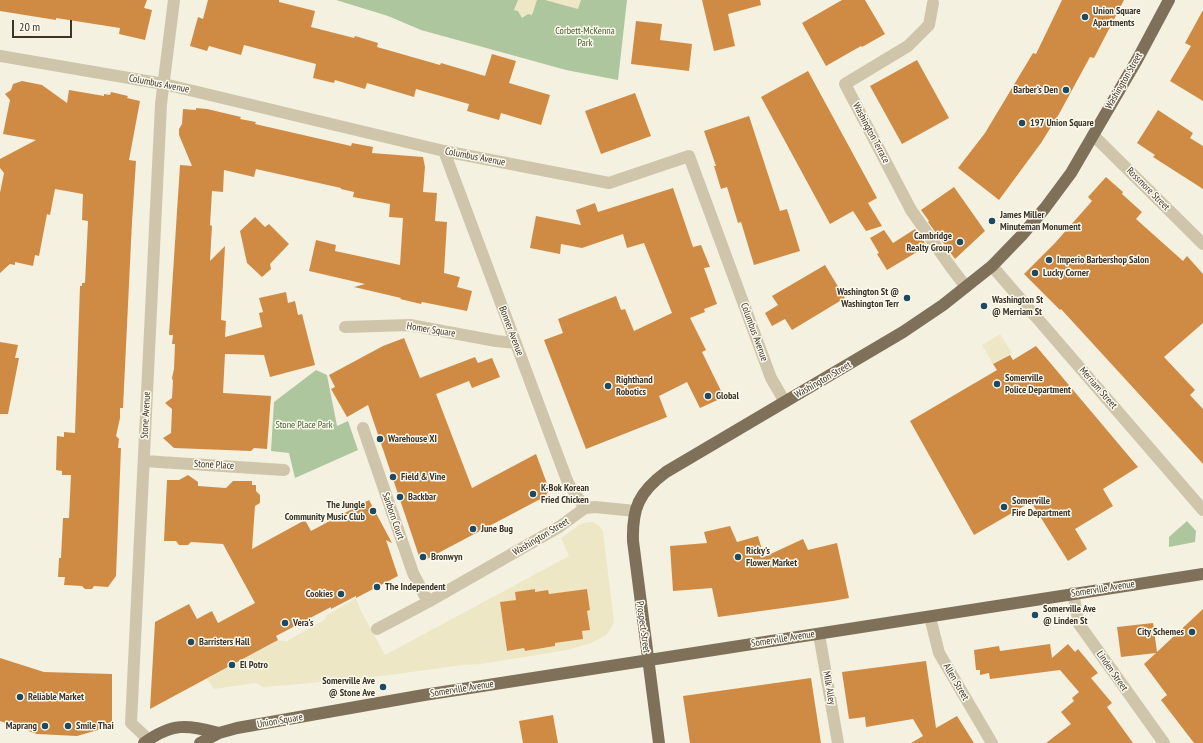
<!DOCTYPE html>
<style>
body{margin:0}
#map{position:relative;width:1203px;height:743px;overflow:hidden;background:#f5f1e0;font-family:"PT Sans Narrow",sans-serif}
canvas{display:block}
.scale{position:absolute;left:12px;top:20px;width:60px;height:18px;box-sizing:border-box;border:2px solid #3c342a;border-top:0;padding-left:5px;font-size:12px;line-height:14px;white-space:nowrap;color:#3c342a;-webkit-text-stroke:3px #fcf9ed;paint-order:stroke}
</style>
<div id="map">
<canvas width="1203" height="743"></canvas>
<div class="scale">20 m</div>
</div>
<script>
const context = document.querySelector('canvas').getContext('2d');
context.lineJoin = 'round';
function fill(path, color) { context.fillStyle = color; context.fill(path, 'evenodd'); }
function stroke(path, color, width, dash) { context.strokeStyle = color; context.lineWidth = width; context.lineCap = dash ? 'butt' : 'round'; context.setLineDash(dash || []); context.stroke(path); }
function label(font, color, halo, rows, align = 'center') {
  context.font = font + ' "PT Sans Narrow",sans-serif'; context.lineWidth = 3; context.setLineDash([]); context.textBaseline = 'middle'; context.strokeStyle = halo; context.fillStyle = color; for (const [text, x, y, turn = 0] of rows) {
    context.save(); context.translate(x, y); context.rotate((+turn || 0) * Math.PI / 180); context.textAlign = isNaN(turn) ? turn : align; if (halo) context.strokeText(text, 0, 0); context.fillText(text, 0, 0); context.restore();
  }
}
fill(new Path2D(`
 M336,0H627L618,80L566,70L421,30L388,16Z
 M316,370L327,375L337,426L348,421L358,450L295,478L289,453L271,451L274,402Z
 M1187,521L1196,531L1195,542L1169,547V537Z`), '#aec69e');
fill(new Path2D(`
 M518,0H537L532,15L528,14L522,18L518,11L514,10Z
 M545,0H581L578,9Z
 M1000,334L1012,353L993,364L982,345Z
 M593,522L599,526L603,531L614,622L610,630L606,635L591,643L567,650L481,664L463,665L382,676L311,683L263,687L256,683L214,689L207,679L278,640L287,641L324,620L327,615L356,598L361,611L385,655L569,556L561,538L582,523ZM535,589L536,596L548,590L549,594L587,589L590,610L586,611L589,630L582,631V639L555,643V646L546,648L545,645L537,649L525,651L524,648L507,651L500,603L516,600L515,592Z`), '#eee7c6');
fill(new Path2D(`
 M0,0H147L144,8L152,10L145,40L119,34L120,28L56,18V20L0,11Z
 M208,0H279V2L315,11L311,27L354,38L355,36L378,43L377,47L440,65L441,63L485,76L492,54L516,61L509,83L550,95L541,125L501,113L499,120L467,111L469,104L416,89L414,97L367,83L365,89L335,80L334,83L313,78L316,64L244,45L241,55L209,46L207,51L190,46L198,17L203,19Z
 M702,0H760L761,5L728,14L735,46L714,51Z
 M842,0H865L885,34L862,47L861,46L826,66L802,23Z
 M1062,0H1124L1094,58L1090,57L1059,114L1041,143L999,200L958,168L985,133L1033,53L1036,54Z
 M1203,10V101L1170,81L1191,46L1185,43Z
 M636,21L662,24L660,40L692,44L689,71L631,64Z
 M917,60L949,118L902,144L870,86Z
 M808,71L877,198L868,203L882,226L866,231L853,211L830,224L761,97Z
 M22,81L42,85L67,103L69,90L104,96V94L110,95L111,92L128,96L127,98L140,101L129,160L136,161L132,222L123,408H120V418L116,436L119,439L118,448H121L116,576L108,587L94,586L92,589H85L82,586L64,585L65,577H58L59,558H61L63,518H69L71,475H62V471L56,470L57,436L64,437V432L75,433L80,286H82V283H85L88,221L82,220L83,194L55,189L50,215L47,214L39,256L35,255L33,266L15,262V265L10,264L0,273V193L4,173L0,168V159L36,140L3,134L10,100L5,94L11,90L13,84Z
 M635,93L651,136L601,154L585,111Z
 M196,108L207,109L241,117L240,119L256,122L255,124L351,146L352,143L373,147L372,153L423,157L425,167L423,192L437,193L435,221L447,222L444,273L460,277L457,287L472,291L467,311L422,302L421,304L400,299L401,298L354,287L365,284L309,271L316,240L336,245L335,251L400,265L403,218L389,217L390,204L353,197L354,192L341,189V188L256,169L254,177L224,170L223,192L212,191L210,225L212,226L210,261L225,246L221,320L226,321L225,337L262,327L259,313L263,312L259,298L286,292L288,303L295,301L298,315L302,314L315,365L270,377L264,355L225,354L223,393L271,396L267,449L254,448L251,451L174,448L163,438L171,433L172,409L165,403L172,398L173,381L172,378L174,369L175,344H172L173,335H169L180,165L192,166L179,135V129L182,124L183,109L196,110Z
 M1158,110L1193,133L1190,138L1203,146V189L1153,157L1155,155L1137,143Z
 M749,116L780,211L787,209L800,251L754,265L741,222L738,223L727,187L721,189L714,166H716L704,131Z
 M1106,177L1123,192L1122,194L1142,212L1136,219L1183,261L1187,256L1203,274V323L1164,357L1195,390L1190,395L1203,409V464L1061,309L1060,310L1024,274L1055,243L1092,201L1088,197Z
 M954,187L985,231L955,259L928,222L929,221L921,210Z
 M673,188L693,247L701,245L710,267L704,268L717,304L704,309L705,312L690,318L706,350L702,352L724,397L700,408L687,382L659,396L667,417L586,449L544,340L563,333L558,319L616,296L621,310L625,309L634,331L672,313L644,243L627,248L623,234L582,248L561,244L560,254L530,248L536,216L581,225L576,210L595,203L598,212Z
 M255,217L265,227L269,224L289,244L270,264L271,269L262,277L247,263L240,231Z
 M915,229L927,246L887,270L877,254L879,253L870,238L884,230L893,243Z
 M825,265L845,298L792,330L785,319L772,326L765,313L778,305L772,296Z
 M404,338L420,378L475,357L478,363L492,358L500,377L472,388L469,381L436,394L472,488L536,454L549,489L546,496L427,559L419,556L368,405L347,417L331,389L335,387L329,375L383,346Z
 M0,342L18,345L15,358H19L8,414H0Z
 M1036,346L1138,467L1103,489L1113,506L1075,529L1087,549L1068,561L1031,502L974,535L910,421L997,370L993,364L1010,355L1013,360Z
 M188,475L198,482V486L226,488L233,481H252V485H256V491L260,495V503L255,506L252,549L305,520L311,531L369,500L392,543L386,540L398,576L356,598V596L331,609V607L276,636L278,640L150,709L155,622L189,604L197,619L212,611L218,623L255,603L223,544L191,542L188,545H179L176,541H164L167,480H179Z
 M730,526L737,542L758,536L764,557L803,539L808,550L837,543L849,598L833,601L718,617L712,588L673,591L670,546L707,543L704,532Z
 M535,589V592L548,590L549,594L587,589L590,610L587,611L590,630L582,631L583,639L555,643V646L525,651L524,648L507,651L500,602L516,600L515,592Z
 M1203,609V743H1194L1161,700L1167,695L1144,664L1156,653L1121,657L1117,627L1153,623L1157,652Z
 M1050,644L1052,658L1068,644L1075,652L1078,649L1098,673L1091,678L1112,703L1107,707L1133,743H1046L1071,724L1061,712L1074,701L1072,698L1079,692L1060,670L990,679L989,673L980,675V670H976L974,650L999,646L1000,651Z
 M0,658L44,672L112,674V726L77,736L37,734L0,721Z
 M926,661L936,728L957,716L974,743H911L923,736L913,719L866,727L865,717L849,719L842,672Z
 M811,678L821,743H690L683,696Z
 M553,715L558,743H523L519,721Z`), '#cf8b44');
stroke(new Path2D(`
 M933,3L929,25L908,46L845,84L911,210L950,266L966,287
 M0,56L164,84L444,151L609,183L689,156L771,378L785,402
 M1093,135L1203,244
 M444,151L568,483L585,508
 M992,266L1203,510
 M345,327L410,325L496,341L516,343
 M363,428L413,573L428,602
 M144,461L284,470
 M1073,593L1079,624L1164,743
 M930,617L939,653L992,743
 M377,629L428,602L559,527L585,508L595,507L635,511
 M819,634L838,743
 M149,740L131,723L161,104L174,0`), '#cfc5aa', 12);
stroke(new Path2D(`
 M144,743C173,722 186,725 219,733
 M200,743L219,733L237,728L424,695L1203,574
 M659,743L633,541C632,508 639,492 666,472L903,332L943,305L992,266L1022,235L1045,208L1071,173L1137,60L1169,0`), '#7f705a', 12);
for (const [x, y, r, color] of [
 [1085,17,4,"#1c4a61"],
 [1066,90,4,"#1c4a61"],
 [1022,123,4,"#1c4a61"],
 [992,221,4,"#1c4a61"],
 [960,242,4,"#1c4a61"],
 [1049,260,4,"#1c4a61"],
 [1035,273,4,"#1c4a61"],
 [907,298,4,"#1c4a61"],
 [984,306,4,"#1c4a61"],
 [997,384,4,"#1c4a61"],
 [608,386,4,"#1c4a61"],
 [708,396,4,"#1c4a61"],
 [380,439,4,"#1c4a61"],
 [393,477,4,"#1c4a61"],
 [533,494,4,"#1c4a61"],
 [400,497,4,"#1c4a61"],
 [1004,507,4,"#1c4a61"],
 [373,511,4,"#1c4a61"],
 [473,529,4,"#1c4a61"],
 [423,557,4,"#1c4a61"],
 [738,557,4,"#1c4a61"],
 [377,587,4,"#1c4a61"],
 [341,594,4,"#1c4a61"],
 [1035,615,4,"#1c4a61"],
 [285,623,4,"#1c4a61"],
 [1192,632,4,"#1c4a61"],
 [191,642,4,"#1c4a61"],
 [232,665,4,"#1c4a61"],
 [383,687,4,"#1c4a61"],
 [20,697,4,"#1c4a61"],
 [45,726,4,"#1c4a61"],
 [68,726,4,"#1c4a61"]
]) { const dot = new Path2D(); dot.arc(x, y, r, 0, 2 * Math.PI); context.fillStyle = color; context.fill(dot); stroke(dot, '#fcf9ed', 1.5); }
label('bold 10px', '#3c342a', '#fcf9ed', [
 ["Union Square",1093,11],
 ["Apartments",1093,23],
 ["Barber's Den",1058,90,"right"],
 ["197 Union Square",1030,123],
 ["James Miller",1000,215],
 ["Minuteman Monument",1000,227],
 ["Cambridge",952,236,"right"],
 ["Realty Group",952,248,"right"],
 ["Imperio Barbershop Salon",1057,260],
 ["Lucky Corner",1043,273],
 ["Washington St @",899,292,"right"],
 ["Washington Terr",899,304,"right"],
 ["Washington St",992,300],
 ["@ Merriam St",992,312],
 ["Somerville",1005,378],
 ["Police Department",1005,390],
 ["Righthand",616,380],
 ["Robotics",616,392],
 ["Global",716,396],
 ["Warehouse XI",388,439],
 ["Field & Vine",401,477],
 ["K-Bok Korean",541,488],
 ["Fried Chicken",541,500],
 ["Backbar",408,497],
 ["Somerville",1012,501],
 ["Fire Department",1012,513],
 ["The Jungle",365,505,"right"],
 ["Community Music Club",365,517,"right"],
 ["June Bug",481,529],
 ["Ricky's",746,551],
 ["Flower Market",746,563],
 ["Bronwyn",431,557],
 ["The Independent",385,587],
 ["Cookies",333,594,"right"],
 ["Somerville Ave",1043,609],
 ["@ Linden St",1043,621],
 ["Vera's",293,623],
 ["City Schemes",1184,632,"right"],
 ["Barristers Hall",199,642],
 ["El Potro",240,665],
 ["Somerville Ave",375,681,"right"],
 ["@ Stone Ave",375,693,"right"],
 ["Reliable Market",28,697],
 ["Maprang",37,726,"right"],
 ["Smile Thai",76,726]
], 'left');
label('10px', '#3d5c2c', '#fcf9ed', [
 ["Corbett-McKenna",585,31],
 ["Park",585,43],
 ["Stone Place Park",304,425]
]);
label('10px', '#3c342a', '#fcf9ed', [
 ["Washington Street",1124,81,-60],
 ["Columbus Avenue",159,84,11],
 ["Washington Terrace",871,133,62],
 ["Columbus Avenue",475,157,11],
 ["Rossmore Street",1148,189,45],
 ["Homer Square",431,330,9],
 ["Bonner Avenue",511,331,69],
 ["Columbus Avenue",754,332,70],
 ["Washington Street",823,380,-30],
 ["Merriam Street",1098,388,49],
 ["Stone Avenue",146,415,-87],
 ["Stone Place",214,465,3],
 ["Sanborn Court",393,516,71],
 ["Washington Street",541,537,-31],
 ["Somerville Avenue",1103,589,-9],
 ["Prospect Street",643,627,82],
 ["Somerville Avenue",783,639,-9],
 ["Linden Street",1112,671,55],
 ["Allen Street",956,682,60],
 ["Milk Alley",829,688,80],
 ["Somerville Avenue",462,689,-9],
 ["Union Square",280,721,-10]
]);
</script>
